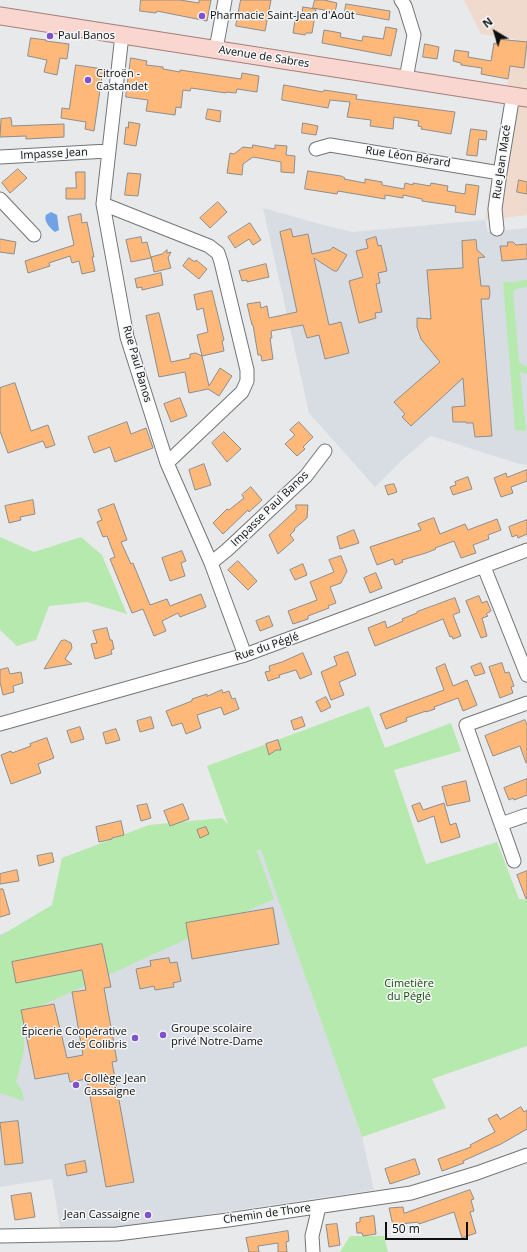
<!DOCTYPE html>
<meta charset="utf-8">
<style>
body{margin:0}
#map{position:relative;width:527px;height:1252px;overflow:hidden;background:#e8e9ea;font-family:"Open Sans",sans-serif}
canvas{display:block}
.north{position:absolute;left:475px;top:12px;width:40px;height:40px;-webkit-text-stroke:3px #f5f6f7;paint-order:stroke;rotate:322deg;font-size:11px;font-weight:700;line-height:16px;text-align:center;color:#0e0f0f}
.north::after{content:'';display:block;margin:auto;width:14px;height:18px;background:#0e0f0f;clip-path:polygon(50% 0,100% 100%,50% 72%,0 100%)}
.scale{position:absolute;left:385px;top:1222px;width:83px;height:18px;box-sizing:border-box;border:2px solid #0e0f0f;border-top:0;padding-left:5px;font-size:12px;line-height:14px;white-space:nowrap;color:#0e0f0f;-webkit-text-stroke:3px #f5f6f7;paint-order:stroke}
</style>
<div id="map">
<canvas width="527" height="1252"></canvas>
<div class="north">N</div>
<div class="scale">50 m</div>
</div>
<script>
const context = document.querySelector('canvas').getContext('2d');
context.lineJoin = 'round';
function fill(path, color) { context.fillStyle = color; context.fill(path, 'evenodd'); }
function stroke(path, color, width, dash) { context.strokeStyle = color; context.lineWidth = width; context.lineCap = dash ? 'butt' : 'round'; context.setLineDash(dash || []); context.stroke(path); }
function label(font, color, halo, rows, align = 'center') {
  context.font = font + ' "Open Sans",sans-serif'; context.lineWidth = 3; context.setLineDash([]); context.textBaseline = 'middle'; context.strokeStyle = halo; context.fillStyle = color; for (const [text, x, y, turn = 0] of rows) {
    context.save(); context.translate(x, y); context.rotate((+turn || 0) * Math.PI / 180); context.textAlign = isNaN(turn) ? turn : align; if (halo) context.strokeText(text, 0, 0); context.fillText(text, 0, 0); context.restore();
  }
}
fill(new Path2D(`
 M263,208L320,224L352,232L485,220L488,232L527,228V465L516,463L432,436L429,437L401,461L375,487L309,413Z
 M262,850L362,1137L374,1190L122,1227H60L52,1179L0,1187V934L240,855Z`), '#d8dde4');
fill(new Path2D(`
 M464,0H527V215L485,220L515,39L481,34Z`), '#f0dacd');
fill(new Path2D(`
 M527,280V287L520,288L513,291L519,362L527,367V374L520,372L526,431L515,430L503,282H512V283L517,281Z
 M0,537L34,552L81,537L102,555L127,614L87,602L49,606L36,640L17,646L0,630Z
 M369,706L385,748L451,723L461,751L394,770L426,864L497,842L519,899L527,900V1046L432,1079L446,1108L362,1137L261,850L256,851L258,854L274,899L23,1014L24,1050L16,1082L22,1091L24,1101L0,1093V936L52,905L62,858L149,825L222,818L228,824L207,766Z
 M350,1236H384L388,1252H340Z`), '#b5e9ad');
fill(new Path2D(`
 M51,212L57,215L59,230L55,232C51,229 43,221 46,215C46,215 51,212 51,212Z`), '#6fa3e6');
const building = new Path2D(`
 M141,0H180L199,3V0H211L207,21L157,11L156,13L140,11Z
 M241,0H271L265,31L236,26Z
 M315,0H324L337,3L335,12L313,8Z
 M346,4L390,11L389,20L345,12Z
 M303,7L316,9L312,33H306L305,35L293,33L296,14L302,15Z
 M386,27L397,29L391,56L322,43L324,30L341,33L340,37L362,41L363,36L383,39Z
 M31,38L46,40V41L69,44L67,59L60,58L57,75L44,72L47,60L28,56Z
 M497,39L527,42L524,68L510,66L508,79L481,74L482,68L461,65V63L453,61L455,50L469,52L468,57L491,61L494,43L496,44Z
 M425,44L439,47L437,59L423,57Z
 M131,58L147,61L146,65L163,67V69L180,72V70L241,79L242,73L259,76L257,92L237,89L236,93L226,92V93L191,88L190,91L183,90L181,108L176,107L175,115L146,111L148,100L126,97Z
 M76,65L103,69L94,131L85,129L86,122L61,118L62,108L69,109Z
 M284,85L323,92L324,90L357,95L356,99L455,112L451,134L421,129L422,127L418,126L419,121L394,117L393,129L370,126L371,120L347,117L350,102L330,100L328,108L282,100Z
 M208,109L221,111L220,122L206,119Z
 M11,118L12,126L64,124V137L26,139V136L0,137L1,119Z
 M129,122L140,124L136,146L124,144L126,127L128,128Z
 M303,123L318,126L316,135L302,133Z
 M471,129L487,131L486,140L479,139L477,156L467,155Z
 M253,145L275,149V145L287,146L286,155L295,156L294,173L281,172V162L253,157L243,164L242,175L227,173L230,153L234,154L243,147L252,148Z
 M18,169L27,178L10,193L2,183Z
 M308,171L341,176L345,178L344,179L365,183V179L382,182V185L404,189L405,183L413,185V183L430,186L431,183L448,186L447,191L465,194L466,184L479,186L475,215L455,212L456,206L422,201V199L403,195V198L385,195V199L338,191L337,194L305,189Z
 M76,172H85V199H66V188H76Z
 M128,173L141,174L138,196L125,195Z
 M519,180L527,182V194L517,192Z
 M218,202L227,212L210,228L200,218Z
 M81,214L82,223L87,222L94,257H92L95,271L82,274L79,261L72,263L70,256L49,263L50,266L28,273L25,261L74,245L68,217Z
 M250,223L261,240L253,245L249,239L235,248L228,237Z
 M291,229L293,237L308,234L312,254L330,250L333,247L347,255L337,271H334L314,258L329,325L341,322L349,353L325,359L319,335L307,338L303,325L271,331L272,338H270L273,359L262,361L261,355H258L253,325H252L247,304L260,302L261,308L267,306L269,318L297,312L280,232Z
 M141,237L142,243L147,242L151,258L131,262L126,240Z
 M376,237L378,246L381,245L387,271L378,273L380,283L376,284L382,312L375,313L376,318L359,323L349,281L363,277L356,251L368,248L366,240Z
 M0,239L16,242L14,254L0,252Z
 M476,240L477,250L485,257L478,258L481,286H489L490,293L489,299H481L492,436L475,437L473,423H466V422H453L452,407L465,406L463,378L411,426L402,417L405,414L394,402L440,362L421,339L417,327V318L431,319L427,270L463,268L462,241Z
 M508,242H513L516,245L527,244V259L502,261L500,246H507Z
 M167,250V253L171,252L168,258L171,268L154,272L151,257L162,254Z
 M189,258L195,262L196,260L207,269L199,279L183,266Z
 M266,264L269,277L247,282V280L242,281L239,271Z
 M161,273L163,285L142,290V287L137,288L135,279Z
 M212,291L224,340L222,341L224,351L202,356L197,335L208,332L203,308L197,310L194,295Z
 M159,313L171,362L190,358V354L196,353L202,356L209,386L220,368L232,376L219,396L208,389L189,393L185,372L159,377L146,316Z
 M15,383L31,431L48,425L55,445L46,448L43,441L8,453L0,431V388Z
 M180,398L187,416L171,422L164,404Z
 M127,422L131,434L146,428L153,448L115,462L110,447L94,453L88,437Z
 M299,422L313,437L303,447L305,449L297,456L285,444L295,435L290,430Z
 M224,432L241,449L227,462L212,443Z
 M204,464L211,485L195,490L189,470Z
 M527,470V481L511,487L513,493L501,497L494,478L506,473L507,477Z
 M468,477L472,489L453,495L450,487L456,485L455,482Z
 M394,484L397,492L388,495L385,486Z
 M251,487L262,500L249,512L248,510L223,534L213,523L227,509L229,510L244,498L242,495Z
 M33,500L35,514L20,517L21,520L9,523L5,506Z
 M114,504L127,540L121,542L131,564L133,563L150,605L167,599L170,606L201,594L206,607L180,617L178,613L162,621L166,631L154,636L143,609L132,613L110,559L115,557L107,536L103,537L97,522L102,520L98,510Z
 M296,505H308L307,518L294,529L295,530L290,535L294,540L278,554L269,535L296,510Z
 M434,518L440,534L465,524L468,530L497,519L501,530L488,535L489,539L473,545L476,553L461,558L454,541L435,548L436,549L426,553L402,560L403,562L395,565L393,559L377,565L370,547L421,530L418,524Z
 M527,520V534L518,538L517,535L512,537L509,527Z
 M354,530L359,543L340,549L337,537Z
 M182,551L186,561L181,563L185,576L170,581L162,558Z
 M341,556L347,571L341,583L330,587L336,603L328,606L329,608L308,616V619L293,624L288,611L317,600L310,582L334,572L329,560Z
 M238,561L257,581L248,590L228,570Z
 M303,564L307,575L295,580L290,570Z
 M376,573L382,588L370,593L364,578Z
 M479,596L482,603L487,601L491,611L486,614L488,616L482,618L487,636L481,638L466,601Z
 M455,598L460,612L453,615L461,636L453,639L452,636L450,637L443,619L375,646L368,628L385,621L387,628L403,621L402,619L417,613V612Z
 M269,616L273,626L260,631L256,621Z
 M107,628L110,640H112L114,649L111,650L112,654L95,659L91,644L97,643L93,631Z
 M65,640L71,643L72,648L65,659L72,664L44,669L61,641Z
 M348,652L356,675L339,682L344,695L331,700L321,672L337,665L334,657Z
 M303,653L312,674L300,679L296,670L279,675L280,677L268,681L265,672L270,671L269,666L282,662Z
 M481,663L485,673L475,676L471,667Z
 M502,663L505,673L509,672L514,686L511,687L513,693L500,698L489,667Z
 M445,664L453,686L467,680L477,705L463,711L458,698L434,707L435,709L426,712V711L406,718L407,721L386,729L380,714L444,690L436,668Z
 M8,668L10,674L21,672L23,683L13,686L14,692L3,695L0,682V670Z
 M222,690L223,693L229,691L232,699L235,698L239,709L224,715L221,707L197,715L201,728L186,734L182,723L172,726L166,711L192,701V699L207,694V696Z
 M326,697L331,707L321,712L316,702Z
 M151,717L154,728L140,732L137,721Z
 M302,717L305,726L294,730L291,721Z
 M525,720L527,725V763H526L520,746L493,756L485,736Z
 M80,727L84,739L71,743L67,731Z
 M116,729L120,740L106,744L103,733Z
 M47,738L54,758L38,764L41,773L11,784L1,755L11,751L12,753L31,746L30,744Z
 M278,740L281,750H276L269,755L266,744Z
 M527,779V795L514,800L513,798L509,800L504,788Z
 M466,781L470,801L447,806L442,787Z
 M420,803L423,810L444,803L450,825L456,823L460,837L441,843L434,816L418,822L412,806Z
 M147,804L151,818L141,821L137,806Z
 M183,804L189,819L170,826L164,811Z
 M121,821L124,835L112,838V839L99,842L96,827Z
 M206,827L209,834L200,838L197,830Z
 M52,853L54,862L39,866L37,856Z
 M17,870L19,881L0,884V874Z
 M527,871V899H526L517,875Z
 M0,889H3L10,914L0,917Z
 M273,908L279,944L192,959L186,923Z
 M102,944L111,987L104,988L117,1061L112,1062L134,1182L106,1187L87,1079L70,1082L68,1073L35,1079L21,1010L54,1004L67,1058L83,1055L72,992L86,990L82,970L16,983L12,962Z
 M169,958L170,963L177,962L181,981L173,983L174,987L155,990L154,986L140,989L136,969L151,966L150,961Z
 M521,1107L524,1112L527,1110V1129L501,1144L463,1161L464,1163L442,1171L438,1159L471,1147L470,1145L495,1132L488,1119L497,1114L500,1119Z
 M18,1121L23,1163L5,1165L0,1123Z
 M415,1159L420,1174L390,1184L385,1169Z
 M85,1161L87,1172L67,1176L65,1165Z
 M470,1190L474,1199L471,1200L474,1211L470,1212L476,1233L462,1238L454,1212L419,1224L418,1222L393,1225L389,1208L403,1207L404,1213Z
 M31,1193L35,1217L15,1220L11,1196Z
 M374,1216L376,1234L363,1236L362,1233H357L356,1223L360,1222V1218Z
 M337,1224L340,1245L329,1247L326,1225Z
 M288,1231L289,1241L286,1242L287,1252H278V1243L258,1246L259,1252H249L246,1238Z`);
fill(building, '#feb87a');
stroke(building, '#8e8d8c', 1);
const minor = new Path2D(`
 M401,0L405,6L414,35L406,79
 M122,35L103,204L127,337L167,463L211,563L245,655
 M216,49L225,0
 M316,149L330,145L500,173
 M0,157L108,151
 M0,199L34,235
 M103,204L209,246L218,253L221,262L247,370V381L242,392L167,463
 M497,229L495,209L500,173L513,95
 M211,563L227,550L306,476L325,451
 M484,567L527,675
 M527,703L466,725L501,824L527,815
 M0,724L245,655L527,550
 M501,824L514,861
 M0,1236L117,1234L228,1220L411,1193L477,1173L527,1155
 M313,1252L312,1236L319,1207`);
const major = new Path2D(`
 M0,16L527,98`);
stroke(minor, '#737475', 15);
stroke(major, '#a57e7a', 19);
stroke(minor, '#fff', 13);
stroke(major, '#fad6d1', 17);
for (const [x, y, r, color] of [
 [202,16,4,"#7d52cb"],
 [50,36,4,"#7d52cb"],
 [88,80,4,"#7d52cb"],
 [163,1035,4,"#7d52cb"],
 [135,1038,4,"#7d52cb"],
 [76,1085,4,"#7d52cb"],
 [148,1215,4,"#7d52cb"]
]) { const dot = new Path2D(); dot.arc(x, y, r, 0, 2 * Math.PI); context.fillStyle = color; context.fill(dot); stroke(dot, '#f5f6f7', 1.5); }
label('11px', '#0e0f0f', '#f5f6f7', [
 ["Pharmacie Saint-Jean d'Août",210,16],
 ["Paul Banos",58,36],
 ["Citroën -",96,74],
 ["Castandet",96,87],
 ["Groupe scolaire",171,1029],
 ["privé Notre-Dame",171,1042],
 ["Épicerie Coopérative",127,1032,"right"],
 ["des Colibris",127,1045,"right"],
 ["Collège Jean",84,1079],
 ["Cassaigne",84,1092],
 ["Jean Cassaigne",140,1215,"right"]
], 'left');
label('11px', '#0e0f0f', '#f5f6f7', [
 ["Avenue de Sabres",264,57,9],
 ["Impasse Jean",54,154,-3],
 ["Rue Léon Bérard",408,157,9],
 ["Rue Jean Macé",502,162,-82],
 ["Rue Paul Banos",137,364,74],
 ["Impasse Paul Banos",270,509,-44],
 ["Rue du Péglé",267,647,-19],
 ["Chemin de Thore",267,1214,-8]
]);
label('11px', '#134e08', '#f5f6f7', [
 ["Cimetière",409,984],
 ["du Péglé",409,997]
]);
</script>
